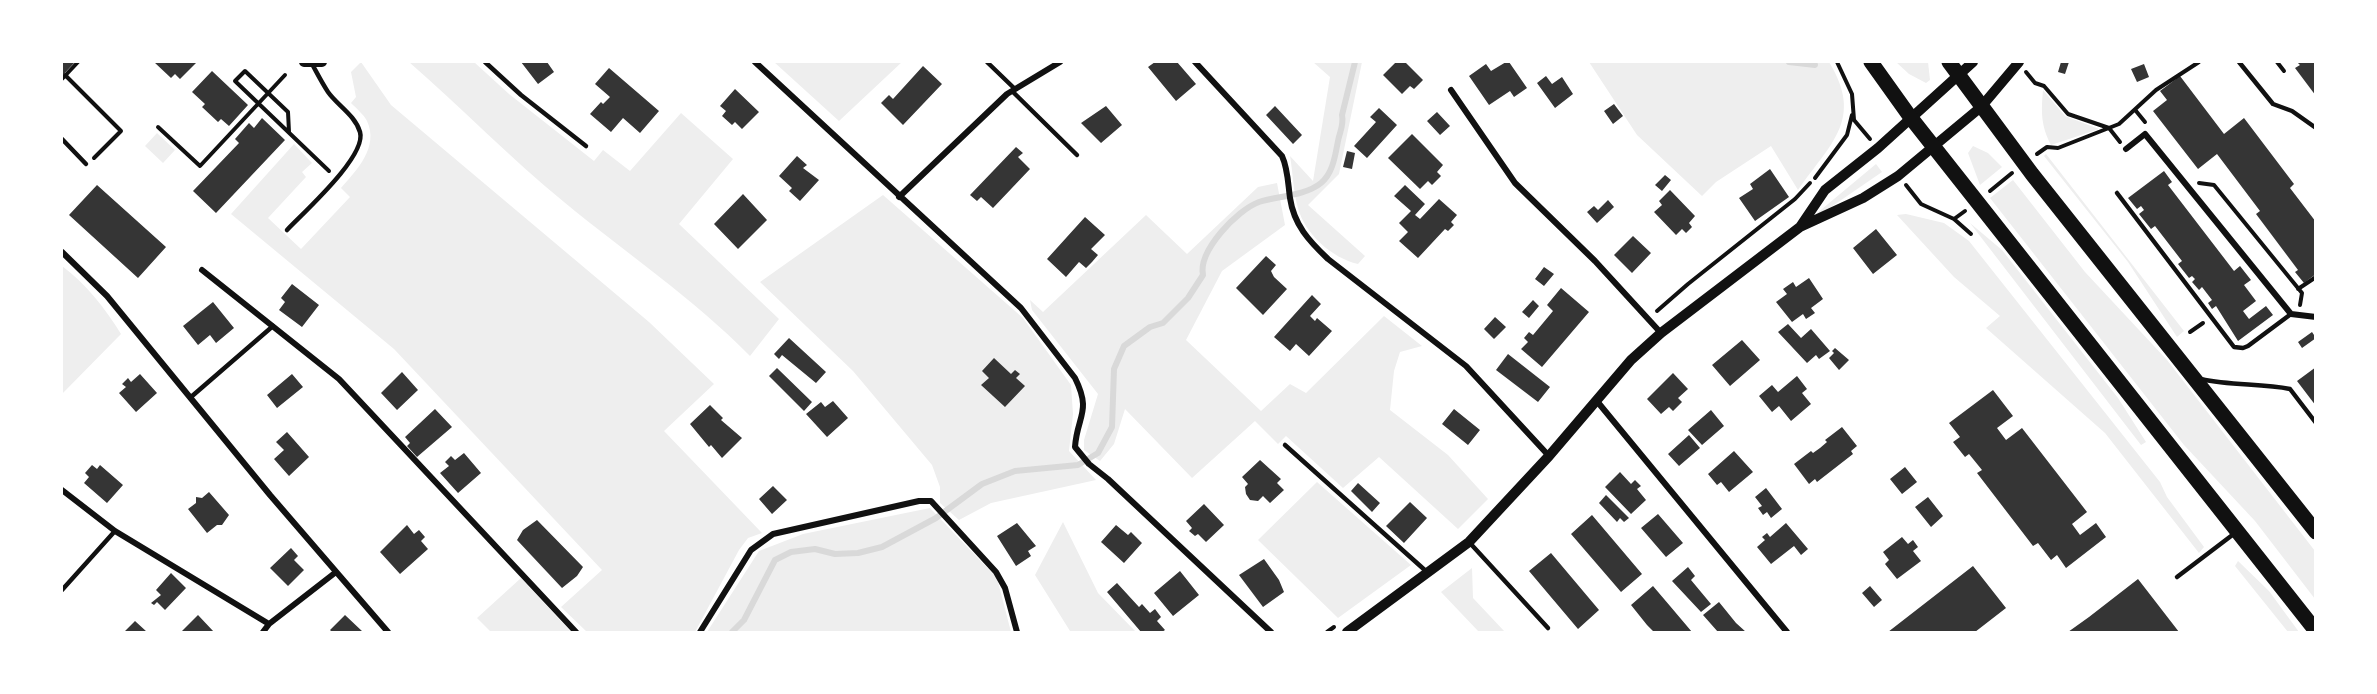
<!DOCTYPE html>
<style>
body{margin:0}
#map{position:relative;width:2377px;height:694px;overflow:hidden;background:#fff;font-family:"Public Sans",sans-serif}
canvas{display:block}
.frame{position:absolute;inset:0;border:63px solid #fff;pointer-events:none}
</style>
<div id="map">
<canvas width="2377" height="694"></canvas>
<div class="frame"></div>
</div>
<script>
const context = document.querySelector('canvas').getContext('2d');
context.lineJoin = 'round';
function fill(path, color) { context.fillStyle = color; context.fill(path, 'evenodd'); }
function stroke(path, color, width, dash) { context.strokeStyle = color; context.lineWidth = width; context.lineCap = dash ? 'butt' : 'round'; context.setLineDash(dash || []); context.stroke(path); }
fill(new Path2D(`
 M361,62L391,105L649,322L714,384L664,431L762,533L748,538L739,550L695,632H587L561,607L602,570L394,349L231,214L294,144L312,163L302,172L306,177L268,218L301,249L350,197L341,188C357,170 379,147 367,121C364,115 356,108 351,103L356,97L351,72Z
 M409,62H474L509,94L594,161L603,150L630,171L681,113L733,159L679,224L779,319L750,356C693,298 627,254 564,202C510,158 461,107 409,62Z
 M774,62H902L839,121Z
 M1313,62H1362L1339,174L1308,205L1365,256L1358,264C1332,258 1305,234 1298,208C1293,192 1293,173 1290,156L1313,181L1330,77Z
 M1589,62H1829C1864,119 1831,143 1798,190L1771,146L1716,182L1702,196L1637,135Z
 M1896,62H1928L1930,80L1926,83L1909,74Z
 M2043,90L2065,116L2099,129L2051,145C2041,126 2041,112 2043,90Z
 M157,133L175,150L163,163L145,146Z
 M1973,146L1988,153L2002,167L1980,185L1968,153Z
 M2046,154L2184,331L2177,337L2128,262L2044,156Z
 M1876,164L1882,172L1818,216L1816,214Z
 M2013,180L2085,272L2167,360L2315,551V599L2255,521L2184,445L1990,198Z
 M1277,183L1285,225L1222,271L1186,340L1261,411L1290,384L1306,393L1384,316L1422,346L1400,352L1394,371L1390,410L1448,455L1488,499L1458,529L1379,457L1343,488L1286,436L1278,444L1255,421L1192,478L1125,409L1114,444L1100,461L1084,450V440L1098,394L1032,310L1030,300L1043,312L1146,215L1187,254L1258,187Z
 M883,195L1023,318L1071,385L1073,414L1069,451L1096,480L991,503L959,520L940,503V487L932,465L853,371L760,282Z
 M1906,214L1944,223L1969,241L2160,482L2167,497L2204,547L2199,553L2105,433L1986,328L2000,316L1954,277L1897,215Z
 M1970,223L2002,250L2118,398L2146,442L2141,445Z
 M62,266C86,284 105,308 121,334L62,394Z
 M1317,482L1411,565L1338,618L1258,540Z
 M930,508L997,578L1011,632H707L759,551L803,534Z
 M1063,522L1098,593L1136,632L1070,631L1035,575Z
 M2238,561L2269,591L2299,632H2288L2235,566Z
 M1472,568L1473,598L1505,632H1479L1441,592Z
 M521,578L571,632H491L477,618Z`), '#eee');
stroke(new Path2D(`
 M1789,62L1815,65
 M732,632L744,620L775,560L791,552L815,549L835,554L858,553L882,547L936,518L982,484L1015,471L1078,465L1098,453L1112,427L1114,369L1124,346L1150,327L1163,323L1188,298L1203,275C1198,251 1237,210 1259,202C1278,196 1305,196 1321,183C1333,173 1335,156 1338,141C1340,131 1344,125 1342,115L1355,62`), '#d9d9d9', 6);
fill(new Path2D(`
 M62,62H75L62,76Z
 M154,62H197L180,79L175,74L171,78Z
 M521,62H547L554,72L538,84Z
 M1155,62H1177L1196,84L1176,101L1148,67Z
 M1396,62H1405L1423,80L1414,89L1410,86L1402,94L1383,75Z
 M1506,62H1509L1527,88L1514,97L1510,91L1489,105L1469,76L1486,64L1491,71Z
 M2061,62H2069L2065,74L2058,72Z
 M2297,62H2316V96L2295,68L2300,65Z
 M2144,64L2149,77L2137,82L2131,69Z
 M923,66L942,84L903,125L881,103L889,95L893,99Z
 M609,68L659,111L640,133L623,118L611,132L590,114L601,102L603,104L610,97L595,84Z
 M212,71L248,105L229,126L221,119L218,122L202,107L205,104L192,92Z
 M1546,76L1552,84L1562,77L1573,94L1555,108L1537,83Z
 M2180,76L2224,134L2244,118L2294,184L2290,188L2316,222V274L2304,283L2295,272L2298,270L2256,214L2260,211L2217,154L2198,169L2153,111L2167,100L2160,91Z
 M735,89L759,112L742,129L735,122L732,125L722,116L726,111L720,106Z
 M1614,104L1623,116L1613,124L1604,111Z
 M1106,106L1122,125L1101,143L1081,123Z
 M1275,106L1302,135L1293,144L1266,115Z
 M1379,108L1397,125L1367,158L1354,146L1376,122L1370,117Z
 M1437,112L1450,126L1440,135L1427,121Z
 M262,118L285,140L216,213L193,191L239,143L235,139L249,123L254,128Z
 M1412,134L1443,165L1437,172L1441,176L1432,185L1428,181L1420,189L1388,158Z
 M1016,147L1023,153L1018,157L1030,169L993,208L981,197L977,201L970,195Z
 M1347,151L1355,153L1352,169L1343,167Z
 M797,156L807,165L803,168L819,180L800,201L789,191L792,188L779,176Z
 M1770,169L1789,197L1755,221L1739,198L1753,189L1750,184Z
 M2164,171L2172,182L2168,185L2234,271L2240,266L2251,280L2244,285L2256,301L2243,311L2249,319L2266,306L2273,315L2238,341L2216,306L2212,309L2208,303L2212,300L2202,287L2199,290L2192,282L2195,279L2192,276L2189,278L2178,264L2182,261L2155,226L2151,229L2139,214L2144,210L2141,206L2137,209L2128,198Z
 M1665,175L1671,180L1662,191L1655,185Z
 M97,185L166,247L138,278L69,215Z
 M1405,185L1425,204L1415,215L1420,219L1439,199L1457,215L1451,222L1454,225L1448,231L1445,229L1418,258L1399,241L1408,232L1399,223L1411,211L1394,196Z
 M1670,190L1695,216L1689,223L1692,227L1686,233L1682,229L1676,235L1654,212L1662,205L1659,201Z
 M743,194L767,220L738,249L714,224Z
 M1608,200L1614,207L1597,223L1587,212L1594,206L1598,210Z
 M1085,217L1105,235L1091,249L1098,255L1092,262L1086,268L1079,262L1066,277L1047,259Z
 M1876,229L1897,255L1873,274L1853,248Z
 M1633,236L1651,253L1632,273L1614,255Z
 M1266,256L1276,265L1271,271L1274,277L1287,289L1263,315L1236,288Z
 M1544,267L1554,274L1544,286L1535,279Z
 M1809,278L1823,299L1811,308L1815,313L1806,319L1803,314L1792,322L1776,302L1787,294L1783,289L1793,282L1796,287Z
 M292,284L319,305L302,327L279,310L285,302L281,298Z
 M1561,288L1589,312L1542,367L1521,349L1528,342L1524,338L1529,332L1533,335L1553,311L1547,305Z
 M1312,295L1321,304L1310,316L1315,321L1317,318L1332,331L1309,356L1296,344L1290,351L1274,337Z
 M1533,300L1539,306L1529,318L1522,312Z
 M213,302L234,328L216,343L210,335L198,345L183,326Z
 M1495,317L1506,327L1494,339L1484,329Z
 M1788,324L1801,338L1811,329L1830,351L1819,359L1816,355L1807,363L1778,332Z
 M2312,332L2316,338L2302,348L2298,342Z
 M789,338L826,372L816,383L782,355L779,359L774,354Z
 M1742,340L1760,360L1730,386L1712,365Z
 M1835,348L1849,360L1839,370L1829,358L1834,353L1832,351Z
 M1508,354L1550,387L1538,402L1496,370Z
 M994,358L1011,374L1015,370L1020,374L1016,378L1025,386L1005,407L981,385L989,378L982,371Z
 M2316,367V406L2297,381Z
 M777,368L812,402L804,411L769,376Z
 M402,372L418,390L397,410L381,393Z
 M1673,373L1688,389L1678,398L1682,402L1673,411L1669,407L1661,414L1647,399Z
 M140,374L157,393L136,412L119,393L126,387L122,384L128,378L131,382Z
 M292,374L303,387L277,408L267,395Z
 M1797,376L1807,389L1802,393L1811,404L1791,421L1779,406L1772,412L1759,396L1772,385L1778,392Z
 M1993,390L2013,416L1997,428L2006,440L2022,428L2087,512L2072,524L2080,535L2096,523L2106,537L2066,568L2057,555L2051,560L2038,543L2033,546L1977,473L1982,470L1969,454L1965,457L1953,442L1960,437L1949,423Z
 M833,401L848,418L827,437L806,414L821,402L825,407Z
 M710,405L723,418L721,420L742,438L722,458L711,445L709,447L690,424Z
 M435,409L452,427L417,457L407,446L410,443L405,437Z
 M1454,409L1480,430L1468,445L1442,424Z
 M1711,410L1724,426L1702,445L1688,430Z
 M1842,427L1857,446L1851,451L1853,454L1817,482L1815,479L1809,484L1794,464L1811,451L1813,453L1820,448L1827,442L1825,440Z
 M287,432L309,457L289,476L274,459L284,450L276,442Z
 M1689,435L1700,448L1679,466L1668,454Z
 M1734,451L1753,472L1729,492L1721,482L1717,485L1708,474Z
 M464,453L481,473L458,493L440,473L449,466L445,462L451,456L455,460Z
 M1260,460L1281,479L1277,483L1284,490L1270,503L1263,496L1258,501L1250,500L1246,494L1245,487L1248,484L1242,477Z
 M92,465L97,469L100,465L123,485L107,503L84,483L89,477L85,473Z
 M1905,467L1917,482L1902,494L1890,479Z
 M1620,472L1631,484L1635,480L1641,486L1637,489L1646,500L1631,514L1605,487Z
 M1358,483L1380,503L1372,512L1351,491Z
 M773,486L787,500L772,514L759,499Z
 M1766,488L1782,509L1771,518L1767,512L1763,515L1758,508L1762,506L1755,497Z
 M209,492L229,515L222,525H217L207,533L188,509L196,503V497L202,498Z
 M1606,495L1629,518L1624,522L1620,518L1617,522L1599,503Z
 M1928,497L1943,516L1931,527L1915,507Z
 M1410,502L1427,518L1404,543L1386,526Z
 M1204,504L1224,525L1206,542L1198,534L1195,536L1189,531L1192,528L1186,521Z
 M1658,514L1683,543L1666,557L1641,528Z
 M1592,515L1642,574L1621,592L1571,534Z
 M537,520L583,567L577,576L562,588L517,540L523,530Z
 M1017,523L1036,546L1028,551L1031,556L1016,566L997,536Z
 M1786,523L1808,549L1801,555L1794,546L1771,564L1757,547L1765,540L1762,537L1767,533L1770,537Z
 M407,525L414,534L419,530L425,537L421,541L428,549L400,574L380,552Z
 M1116,525L1128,535L1131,532L1142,543L1124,563L1101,542Z
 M1902,537L1908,544L1913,540L1918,547L1913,551L1921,561L1897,579L1885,564L1889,560L1883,552Z
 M291,548L298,556L294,560L304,570L288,586L270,568Z
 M1551,553L1599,610L1578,629L1529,571Z
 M1264,559L1279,580L1284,592L1263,607L1239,575Z
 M1973,566L2006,608L1975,632H1888Z
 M1688,567L1695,576L1691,580L1711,604L1701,612L1672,581Z
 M1180,571L1199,595L1173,616L1154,593Z
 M171,573L186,588L165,610L157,602L154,605L151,603L161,595L156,590Z
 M2138,579L2179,632H2068L2089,617Z
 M1117,583L1139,607L1142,604L1150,613L1155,609L1161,617L1157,621L1165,630L1162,632H1141L1107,592Z
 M1653,586L1670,606L1692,632H1654L1647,625L1631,605Z
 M1870,586L1882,600L1874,607L1862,593Z
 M1719,602L1736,623L1746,632H1718L1703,615Z
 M198,615L214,632L182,631Z
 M345,615L363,632H332L330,630Z
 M135,621L147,632H124Z`), '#353535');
stroke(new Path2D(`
 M1837,62L1852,94L1854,120L1870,139
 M2277,62L2284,71
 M2026,72L2035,83L2044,86L2068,114L2109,128L2120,142
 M65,75L121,131L94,158
 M62,79L78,62
 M2136,111L2145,122
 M158,127L200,166L285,75
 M289,132L288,112L245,71L235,81L329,171
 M2037,154L2047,147L2058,148L2119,124L2156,90L2199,62
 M1815,178L1847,135L1852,115
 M2199,183L2214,185L2302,293L2300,305
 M1906,185L1921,204L1954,219L1971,234
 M1990,191L2012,173
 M1954,219L1965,211
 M2298,289L2316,277
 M1657,311L1688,284L1795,199L1810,183
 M2190,332L2203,323
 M1327,632L1334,627`), '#111', 4);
stroke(new Path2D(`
 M485,62L521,95L586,146
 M987,62L1015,89
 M2239,62L2273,104L2292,111L2316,128
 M1012,91L1077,155
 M62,139L86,164
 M2117,193L2234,347L2243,348L2248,346L2291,314
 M287,230C304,212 367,156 360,132C355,115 337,105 328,92C322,83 317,73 312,64
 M2201,379C2231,386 2261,383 2290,389L2316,423
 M191,397L273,326
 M1285,445L1427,572
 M1469,542L1548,628
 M2177,577L2235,533
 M62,590L115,531`), '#111', 4.5);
stroke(new Path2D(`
 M755,62L1021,308L1075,378C1092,412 1077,416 1075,447L1089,464L1108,479L1271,632
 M1195,62L1282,156C1288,169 1288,184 1290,198C1294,225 1309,241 1328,259L1466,366L1549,456
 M1451,90L1515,183L1595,261L1661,333
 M2126,149L2145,134L2291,314L2316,317
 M899,197L1007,94L1060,62
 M62,252L107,296L270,495L388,632
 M202,270L339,379L576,632
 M1596,400L1787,632
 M62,490L115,531L269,624
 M263,632L269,624L336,572
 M700,632L751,550L773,534L919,501H931L996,572L1005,588L1017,632`), '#111', 6);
stroke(new Path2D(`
 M304,62H322
 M1800,227L1825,190L1878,148L1973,62
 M1347,632L1469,542L1549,456L1631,360L1661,333L1800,227L1863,198L1898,176L1981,107L2019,62`), '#111', 10);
stroke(new Path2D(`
 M1871,62L1911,118L2316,631
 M1949,62L2032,174L2316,532`), '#111', 15);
</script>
